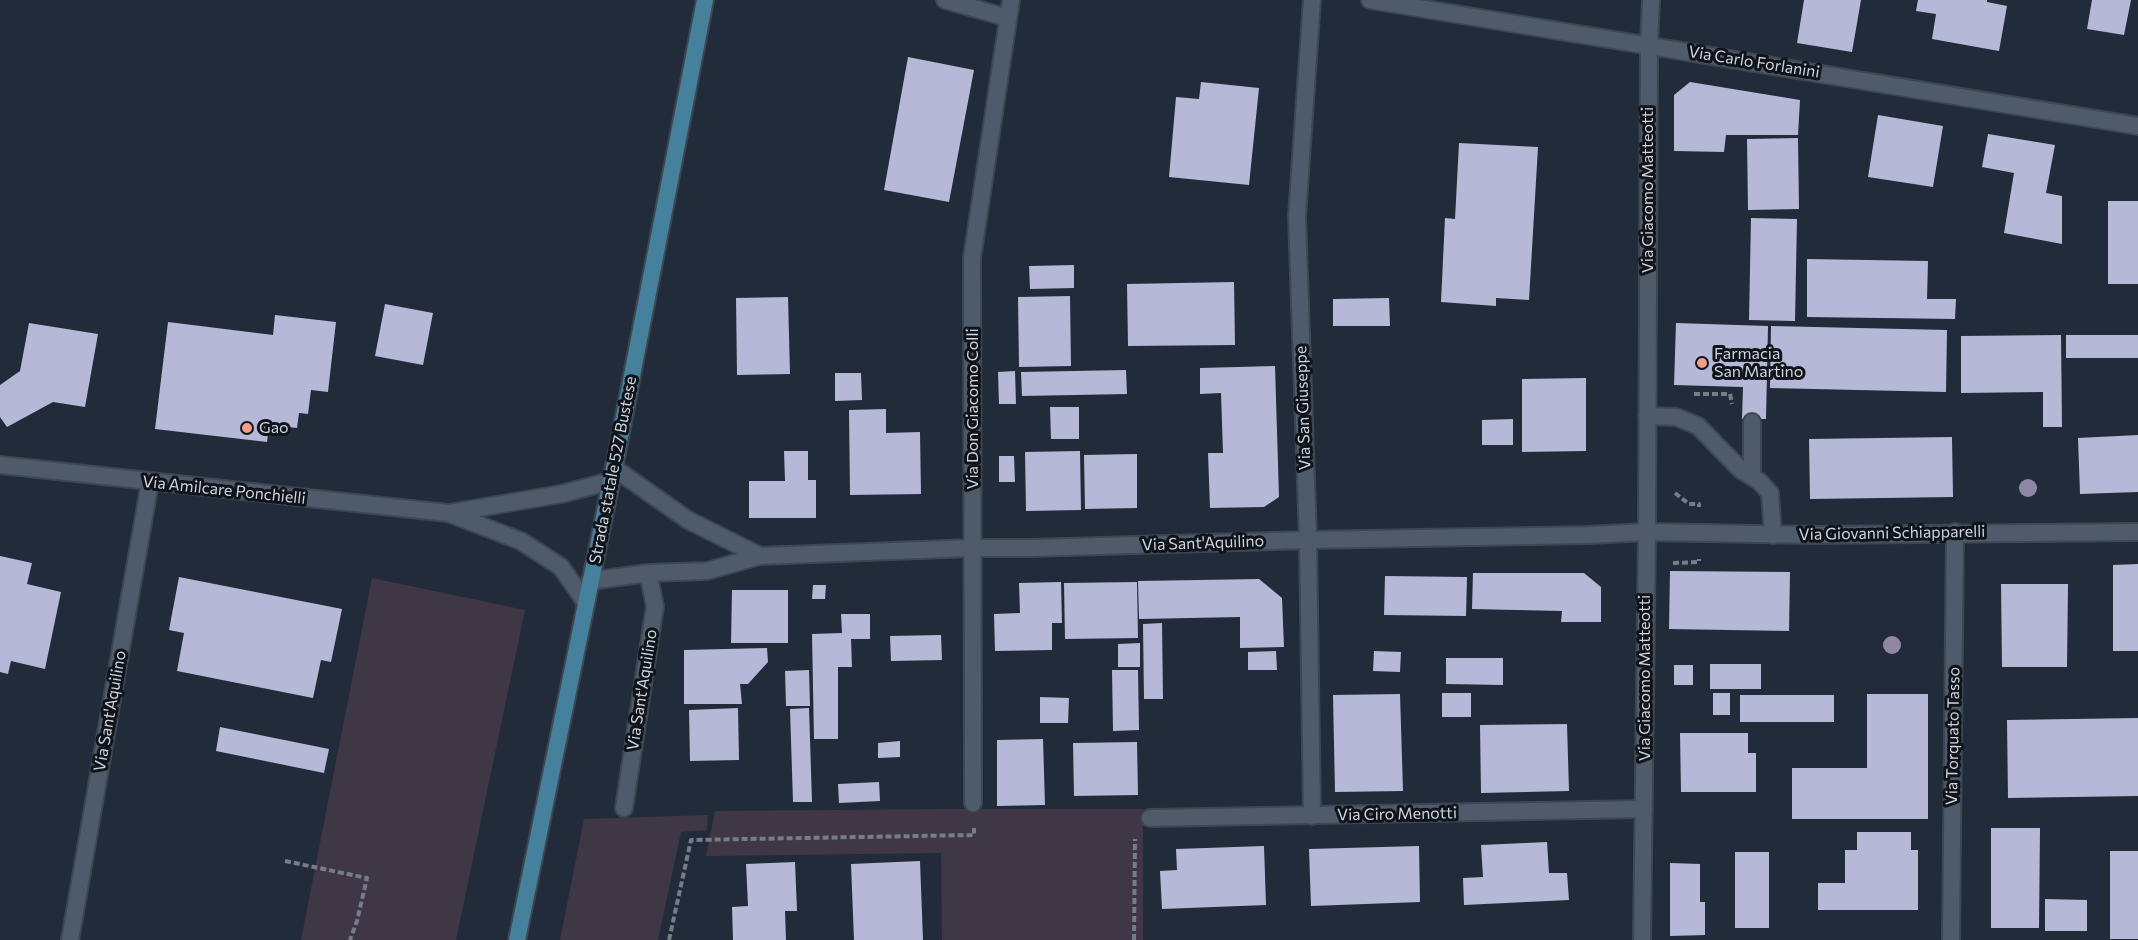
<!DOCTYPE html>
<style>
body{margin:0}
canvas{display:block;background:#212b39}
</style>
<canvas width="2138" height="940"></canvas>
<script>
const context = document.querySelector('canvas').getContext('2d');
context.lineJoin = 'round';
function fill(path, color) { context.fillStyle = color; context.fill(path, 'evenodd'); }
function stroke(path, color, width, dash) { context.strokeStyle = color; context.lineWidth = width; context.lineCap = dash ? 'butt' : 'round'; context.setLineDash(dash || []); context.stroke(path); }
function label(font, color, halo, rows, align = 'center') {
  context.font = font + ' Commissioner,sans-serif'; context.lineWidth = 6; context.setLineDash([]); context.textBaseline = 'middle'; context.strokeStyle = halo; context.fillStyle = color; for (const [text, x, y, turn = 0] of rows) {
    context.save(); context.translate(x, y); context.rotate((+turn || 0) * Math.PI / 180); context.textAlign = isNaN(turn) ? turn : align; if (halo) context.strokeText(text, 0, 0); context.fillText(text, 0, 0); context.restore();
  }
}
fill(new Path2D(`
 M372,578L525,610L456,940H301Z
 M947,809H1143V940H942L941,853L706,856L715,811Z
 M708,815L707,830L681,832L658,940H560L584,819Z`), '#3f3646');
fill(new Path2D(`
 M1804,0H1861L1852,52L1797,43Z
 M1918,0H1987V2L2007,6L1999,51L1932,39L1936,14L1916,11Z
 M2092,0H2131L2124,35L2087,29Z
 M908,57L974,70L949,202L884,190Z
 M1201,82L1259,88L1249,185L1169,177L1176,97L1199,99Z
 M1690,82L1800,100L1798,135H1726L1724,152L1674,151V95Z
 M1878,115L1943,126L1933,187L1868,177Z
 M1988,134L2055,145L2046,193L2062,196V244L2004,233L2014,173L1982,167Z
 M1798,138L1799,209L1748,210L1747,139Z
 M1459,143L1538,147L1529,300L1496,298V306L1441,302L1445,218L1455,219Z
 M2108,201H2138V284H2108Z
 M1751,218L1797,219L1795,321L1749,320Z
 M1807,259L1928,261L1927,299H1956L1955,319L1807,317Z
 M1074,265V288L1030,289L1029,266Z
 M1234,282L1235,345L1128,346L1127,284Z
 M1070,296L1071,366L1019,367L1018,297Z
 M788,297L790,374L737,375L736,298Z
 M1389,298L1390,326H1333V299Z
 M385,304L433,313L423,365L375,356Z
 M275,315L336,322L328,392L311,390L308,414L299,413L297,428L269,425L267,442L155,429L168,322L273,335Z
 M29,323L98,334L85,407L53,402L7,427L0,417V385L20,371Z
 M1676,323L1768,326L1766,419H1742L1743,387L1674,385Z
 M1771,326L1947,330L1946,392L1770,388Z
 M2061,335L2062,427H2043V392L1961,393V336Z
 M2066,335H2138V358H2066Z
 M1275,366L1279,497L1264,507L1210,508L1208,453H1223L1221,393L1200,394V368Z
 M1126,370L1127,394L1022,396L1021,372Z
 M1015,371L1016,404H999L998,372Z
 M835,373H861L862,400L835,401Z
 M1586,378V451L1522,452V379Z
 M1050,407H1079V439H1051Z
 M886,409V433L920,432L921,494L850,495L849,410Z
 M1513,419V445H1482V420Z
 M2138,435V492L2080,494L2078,438Z
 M1952,437L1953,497L1810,499L1809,439Z
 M784,451H808V480H816V518H749V481H785Z
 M1080,451L1081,510L1026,511L1025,452Z
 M1137,454V508L1085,509L1084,455Z
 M999,456H1014L1015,482H999Z
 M0,556L32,563L27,584L61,592L45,669L11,661L8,674L0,672Z
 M2138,564V651H2113V565Z
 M1670,571L1790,572L1789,631L1669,629Z
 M1473,573H1584L1601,587V622H1561L1562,611L1472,609Z
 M1385,576L1467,577L1466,616L1384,615Z
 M179,577L342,609L331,662L321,660L313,698L177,671L184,633L169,630Z
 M1259,579L1282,598L1284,647L1240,648V617L1139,619L1138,581Z
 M1061,582L1062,623H1052V650L995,651L994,614L1020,613L1019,583Z
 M1137,582L1138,638L1065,639L1064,583Z
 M2001,584H2068L2067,667H2002Z
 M813,585H826L825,599H812Z
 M732,590H788V643H731Z
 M841,614H870V639H851L852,667H838V739H814L812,634L842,633Z
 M1162,623L1163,699H1144L1143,624Z
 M941,635L942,660L891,661L890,636Z
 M1140,643V667H1118V644Z
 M767,648L768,662L748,684H740L742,704H684V650Z
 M1276,651L1277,670H1248V652Z
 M1374,651L1401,652L1400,672L1373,671Z
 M1446,658H1503V685L1446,684Z
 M1710,664H1761V689H1710Z
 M1674,665H1693V685H1674Z
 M809,670L810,706H786L785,671Z
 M1112,670H1138L1139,730L1113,731Z
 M1442,693H1471V717H1442Z
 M1713,693H1730V715H1713Z
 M1400,694L1403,791L1335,792L1333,695Z
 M1867,694H1928V819H1792V768H1867Z
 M1740,695H1834V722H1740Z
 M1040,697L1069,698L1068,723H1040Z
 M738,708L739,760L690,761L689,710Z
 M809,708L812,802H793L790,709Z
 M2138,718V796L2008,798L2007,720Z
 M1567,724L1569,791L1481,793L1480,725Z
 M220,727L329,749L324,773L216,751Z
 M1680,733H1748V753H1756V792H1681Z
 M1043,739L1045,805L997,806V740Z
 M900,741V757L878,758V743Z
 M1137,742L1138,795L1074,796L1073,743Z
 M879,782L880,801L839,803L838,784Z
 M1991,828H2040L2039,928H1991Z
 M1857,832H1911V850H1918V910H1818V883H1845V850H1857Z
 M1547,842L1549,873H1567L1569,900L1464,905L1463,878L1483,877L1481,845Z
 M1264,846L1266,905L1162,909L1160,871L1177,870L1176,849Z
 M1419,846L1420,902L1311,906L1309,849Z
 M2110,851H2138V939H2110Z
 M1735,852H1769V928H1735Z
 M920,861L923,940H854L851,864Z
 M795,862L797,911H785L786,940H733L732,907L748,906L746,864Z
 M1670,863L1700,864V902H1705V935L1670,936Z
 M2045,899L2087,900V931H2045Z`), '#b6b8d7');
const service = new Path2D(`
 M945,0L1008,18
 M1647,416L1676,417L1698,426L1741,470L1759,481L1770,493L1773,535
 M1752,476V422
 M624,808L655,606L648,573`);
const minor = new Path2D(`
 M1370,0L2138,126
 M0,465L448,513L521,541L561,567L586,603
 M614,468L688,520L760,556
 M449,513L561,494L611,481
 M590,581L648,573L707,571L760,556L972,548H1031L1308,540L1588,535L1647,532L1815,535L2138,532
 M973,803L972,258L1011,0
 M1312,816L1308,540L1297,216L1312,0
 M1150,818L1644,809
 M70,940L150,482
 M1951,940L1955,532`);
const tertiary = new Path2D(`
 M1642,940L1647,532L1649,45L1651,0`);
const primary = new Path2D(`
 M517,940L614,468L705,0`);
stroke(service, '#3d4651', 20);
stroke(minor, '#3d4651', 20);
stroke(tertiary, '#3d4651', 20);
stroke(primary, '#3d4651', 20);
stroke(new Path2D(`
 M1694,394H1730L1732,404
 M1675,493L1689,504H1699V507
 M1673,563L1699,562V559
 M285,861L367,878L357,921L350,940
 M669,940L691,840L974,835V828
 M1134,940L1135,839`), '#757d89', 4, [6, 3]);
stroke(service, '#4f5b6a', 16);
stroke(minor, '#4f5b6a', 16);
stroke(tertiary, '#4f5b6a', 16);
stroke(primary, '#45819c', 16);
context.fillStyle = '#8f87a3';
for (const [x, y] of [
 [2028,488],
 [1892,645]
]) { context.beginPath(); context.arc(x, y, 9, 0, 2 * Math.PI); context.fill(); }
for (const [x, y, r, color] of [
 [1702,363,6,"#f49e8a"],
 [247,428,6,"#f49e8a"]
]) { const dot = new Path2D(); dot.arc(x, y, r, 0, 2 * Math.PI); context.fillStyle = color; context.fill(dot); stroke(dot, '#0f141a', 2); }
label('16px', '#ced5de', '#0f141a', [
 ["Via Carlo Forlanini",1754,62,9],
 ["Via Giacomo Matteotti",1648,190,-90],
 ["Via San Giuseppe",1303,408,-92],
 ["Via Don Giacomo Colli",973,409,-90],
 ["Strada statale 527 Bustese",613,470,-79],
 ["Via Amilcare Ponchielli",224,490,6],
 ["Via Giovanni Schiapparelli",1892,533,-1],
 ["Via Sant'Aquilino",1203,543,-2],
 ["Via Giacomo Matteotti",1645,678,-90],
 ["Via Sant'Aquilino",642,690,-81],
 ["Via Sant'Aquilino",110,711,-80],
 ["Via Torquato Tasso",1953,736,-89],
 ["Via Ciro Menotti",1397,814,-1]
]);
label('16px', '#ced5de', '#0f141a', [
 ["Farmacia",1714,354],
 ["San Martino",1714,372],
 ["Gao",259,428]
], 'left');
</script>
